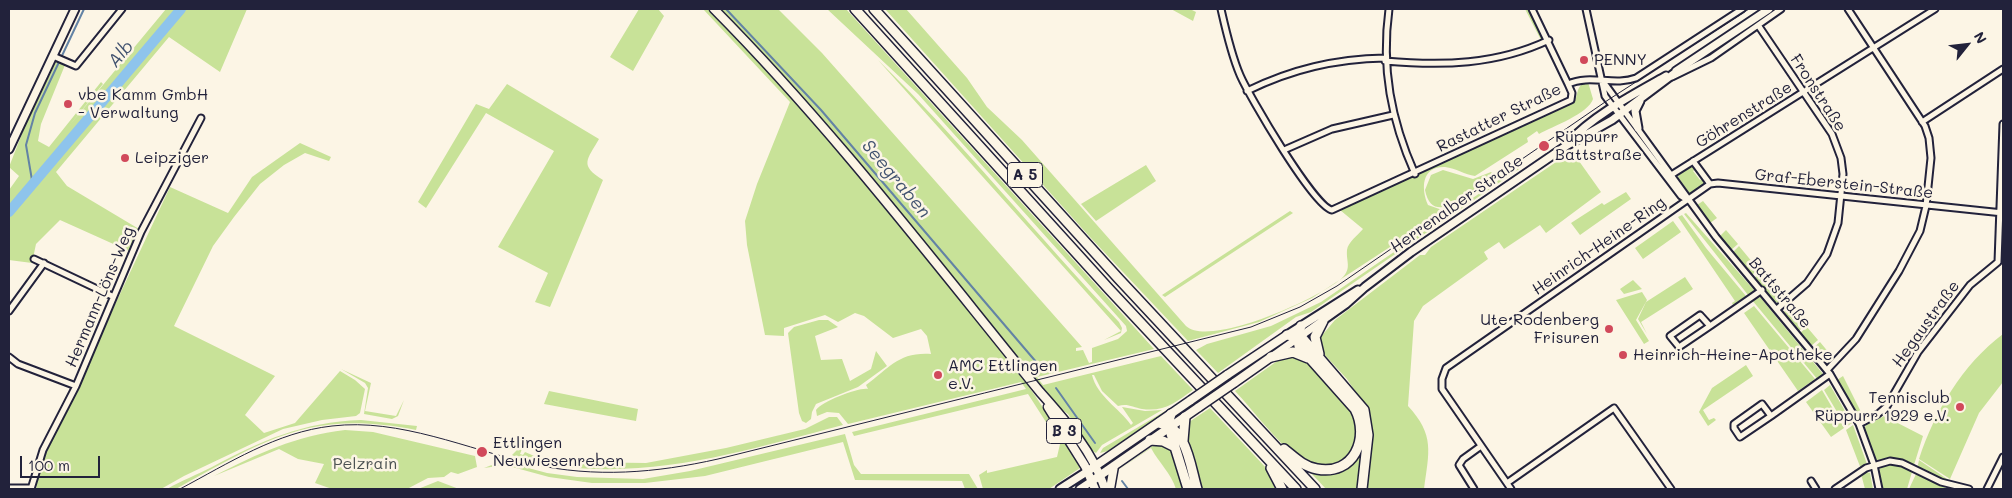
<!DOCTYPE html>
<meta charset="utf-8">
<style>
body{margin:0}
#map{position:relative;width:2012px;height:498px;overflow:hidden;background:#fcf5e5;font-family:Mali,sans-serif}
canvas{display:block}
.frame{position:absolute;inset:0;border:10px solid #22223b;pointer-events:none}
.north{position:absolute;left:1942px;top:20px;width:50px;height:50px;-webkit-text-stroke:4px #fcf5e5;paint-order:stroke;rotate:61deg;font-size:14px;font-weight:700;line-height:20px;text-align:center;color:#22223b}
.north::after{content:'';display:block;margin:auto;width:18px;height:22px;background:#22223b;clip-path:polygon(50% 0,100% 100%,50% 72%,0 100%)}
.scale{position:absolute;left:20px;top:456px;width:80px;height:22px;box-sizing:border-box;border:2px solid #22223b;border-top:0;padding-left:6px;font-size:15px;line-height:18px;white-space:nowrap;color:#22223b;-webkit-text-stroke:4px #fcf5e5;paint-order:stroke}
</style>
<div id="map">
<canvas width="2012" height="498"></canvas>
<div class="frame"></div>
<div class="north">N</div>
<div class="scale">100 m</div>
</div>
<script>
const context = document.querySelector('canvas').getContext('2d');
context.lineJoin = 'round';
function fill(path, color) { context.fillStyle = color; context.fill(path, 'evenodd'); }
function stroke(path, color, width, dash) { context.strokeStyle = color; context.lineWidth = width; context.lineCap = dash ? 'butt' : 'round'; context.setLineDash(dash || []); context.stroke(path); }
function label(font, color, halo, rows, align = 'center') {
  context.font = font + ' Mali,sans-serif'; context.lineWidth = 5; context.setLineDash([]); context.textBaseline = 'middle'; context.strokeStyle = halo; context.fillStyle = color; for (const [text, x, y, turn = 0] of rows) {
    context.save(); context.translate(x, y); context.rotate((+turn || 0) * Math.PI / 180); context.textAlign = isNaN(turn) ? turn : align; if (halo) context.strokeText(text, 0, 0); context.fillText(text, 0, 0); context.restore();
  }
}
fill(new Path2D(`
 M166,9H247L220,72L169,37L56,172L67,186L139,229L129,251L60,220L36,244L32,263L9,260V190L19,176L9,167L25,126L56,62L65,65L41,124L38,141L49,147L101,82L103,84L69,126Z
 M639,9H658L664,16L633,71L610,57Z
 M703,9H709L752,52L860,175L1024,379L1063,438L1065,444L1068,445L1080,468L1049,489H983L979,475L987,470V473L1057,457L1060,444L1028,394L854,436L852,432L1026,389L1021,382L848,424L839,413L827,412L817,416L816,410C823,401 859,387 868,389L866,385C890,368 898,352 931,354L927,336L921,329L893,338L864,316L855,313L838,322L825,315L784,328V336L765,335L747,245L745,221L757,184L790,102Z
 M720,9H778L822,53L1082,347L1076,348V351L1083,350L1089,363L1092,362V348L1118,339L1127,331L1126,326L918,94L827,9H846L1154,349L1037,377L1043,385L1161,356L1193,390C1176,402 1165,412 1142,409C1133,407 1127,403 1118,406L1102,391L1094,375H1092C1097,396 1119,408 1131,425L1133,423L1122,407L1145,411L1162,410L1102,445L1096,453L1091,450L1068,414L1056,405C947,271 841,133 720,9Z
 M885,9H906L967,78L987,107L1022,140L1186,326C1210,348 1320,298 1342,278C1352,268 1346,262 1347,250C1348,242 1358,235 1363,229L1340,210L1575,101C1579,91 1576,85 1588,82L1593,99C1589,113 1552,127 1539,134L1537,131L1527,138L1528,142L1475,176C1465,175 1456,168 1445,167C1421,166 1421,189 1428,205L1445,211L1312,298L1259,322L1188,341L1089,236Z
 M1171,9H1190L1196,12L1193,21Z
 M1525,9H1529L1544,36L1541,40Z
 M1776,9H1779L1694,64L1706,56Z
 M878,60C963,143 1037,236 1119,322L1122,328L1121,333L1104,340L1121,331Z
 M507,84L599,139C587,160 579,165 603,180L550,307L535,302L548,273L498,247L554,151L486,113L426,208L418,202L476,104L489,109Z
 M300,143L331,157L329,161L305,153L284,165L260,184L234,217L213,246L174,326L275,376L245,415L264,433L295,423L340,371L355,380L365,389L360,413L356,416L322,420L283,429L184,476L161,489H36L40,468L48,448L170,187L228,213L252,177Z
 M1574,154L1601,192L1546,233L1540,225L1504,249L1499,242L1484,252L1488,259L1423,306L1414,321L1408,406C1435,435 1429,452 1424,489H1365L1366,408L1347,379L1322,352L1319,339L1335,320L1420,255H1425L1431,247L1559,160Z
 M1146,165L1156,181L1096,221L1081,204Z
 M1691,165L1697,168L1693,171L1700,180L1704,178L1705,181L1704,186L1692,193H1689L1678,177L1679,174Z
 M1518,167L1519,169L1311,312L1296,317L1218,373L1196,350L1207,344L1271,326L1321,302Z
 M1443,170L1473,179L1491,172L1492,173C1478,186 1433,232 1425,190L1431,175Z
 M1626,192L1631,199L1580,235L1571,223L1602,203L1604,205Z
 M1703,201L1717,218L1710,223L1697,205Z
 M1290,211L1293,213L1165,297L1162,295Z
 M1686,213L1754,290L1751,294L1748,295L1684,214Z
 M1682,215L1706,248L1746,296L1733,305L1732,303L1735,301L1678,217Z
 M1673,221L1681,232L1643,259L1635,248Z
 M1726,230L1738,244L1731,250L1720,236Z
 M1739,246L1758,269L1752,275L1733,252Z
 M1761,272L1785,300L1778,303L1774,301L1754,278Z
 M1685,277L1693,289L1641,322L1647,334L1638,319L1646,302Z
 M1633,280L1642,289L1624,294L1620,289Z
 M1642,292L1647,300L1636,320L1649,341L1644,344L1616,300Z
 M1760,297L1823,374L1818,380L1752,300Z
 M1754,306L1815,379L1798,391L1744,313Z
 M1789,306L1805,325L1799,331L1784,312Z
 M819,320H828L838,327L815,336L821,360L842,359L850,381L871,369L876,351L887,366L858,387L816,404L812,412L811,419L806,423L802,421L799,413L788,333L794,327Z
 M1807,327L1818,340L1811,346L1800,333Z
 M2003,334V382L1979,413L1950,479L1919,459C1935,411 1962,365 2003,334Z
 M1820,342L1835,360L1830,363L1823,361L1813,348Z
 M1287,354C1293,356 1301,356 1306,359C1316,366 1357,414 1357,425C1359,464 1325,476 1295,455C1277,442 1251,408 1235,391Z
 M1746,365L1753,376L1703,410L1709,420L1714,418L1716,420L1708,426L1699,412L1712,388Z
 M341,369L371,383L365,411L396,416L404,400L398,416L392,419L364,414L368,388L365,383Z
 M1843,376L1863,416L1860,417H1858L1837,380Z
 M1830,385L1852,423L1846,427L1824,390Z
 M1822,390L1844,428L1831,437L1806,402Z
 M549,391L638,409L636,421L544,404Z
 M1182,401L1108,451L1100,453L1103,448Z
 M1210,408L1268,470L1278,489H1202L1185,434L1189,422Z
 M1884,416L1923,436L1914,465L1879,461L1874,458L1864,428L1869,422L1871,423Z
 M829,417H837L843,425C751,449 657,479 560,466C545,464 525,462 512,455L519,448L522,449L520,454L523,455L525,452L539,458L569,462L646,463L726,448L805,429Z
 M361,420L417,426L416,430C311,409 265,440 176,489H167C182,480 197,475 212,467C263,440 303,422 361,420Z
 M1364,425L1365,427L1360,489H1326L1311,473L1347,465Z
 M1853,425L1867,464L1861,469L1846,430Z
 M345,430L373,432L475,456L477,467L458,474L451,472L444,477L428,478L407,489H332L315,483L324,464L298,459L279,449L214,476C259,453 295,436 345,430Z
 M845,434L854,465L861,474H969L978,489H965L962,481L855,480L843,442L705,476L645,483H592L549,477L505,465L484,468L502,461L547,473L577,477L643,479L690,471Z
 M1157,443L1172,449L1185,489H1176C1171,473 1159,463 1151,448L1117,471Z
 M1919,460L1950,481V483L1917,469Z
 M1889,464L1903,467L1912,472L1907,489H1881L1879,470L1883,465Z
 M1867,472L1870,473L1873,489H1865L1861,474Z
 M1916,474L1945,486L1946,489H1909Z
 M438,481L459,489H418Z`), '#c8e298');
stroke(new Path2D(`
 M726,9L821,110L1043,370
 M33,186L26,145L35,113L84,9
 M1056,388L1095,443
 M1122,481L1128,489`), '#6383a5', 2);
stroke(new Path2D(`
 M9,212L181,9`), '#8ec4ec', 10);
const street = new Path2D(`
 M1221,9C1226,31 1231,54 1240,75C1249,96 1314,207 1332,210L1571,100L1572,93L1568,84C1590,74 1614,86 1636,78L1742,9
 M1389,9C1381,68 1391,120 1415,174
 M1532,9L1568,84
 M1586,9L1605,96L1681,196L1687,200
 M1758,25L1832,134L1841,158L1843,174L1838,223L1827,254L1807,283L1777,309
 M53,56L76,66L122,9
 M1385,61C1442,66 1496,65 1549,40
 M1672,77L1711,58L1781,9
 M1602,80L1716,237L1830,374L1859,424L1874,465L1879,489
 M1247,91C1292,69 1335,59 1385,58
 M1922,122L2003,69
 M1284,150L1332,129L1393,115
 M1693,161L1710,184
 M1668,177L1935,9
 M34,259L112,296
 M1998,262L2003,124
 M9,311L44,263
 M1700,315L1710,326L1679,347L1670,336Z
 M1710,326L1762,290
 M9,357L18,364L76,386
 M1827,370L1856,339L1899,271L1920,231L1926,206L1931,158L1929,138L1925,126L1848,9
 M1762,404L1771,416L1740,437L1734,428V424Z
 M1771,416L1830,374
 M1859,424L1878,414L1887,406L1918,352L1970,285L1998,262
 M1811,481L1816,489
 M1507,483L1614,408L1671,489
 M9,488H31
 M31,489L43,450L76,386L141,232L201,118
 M1474,489L1459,465L1463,459L1481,446
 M1511,489L1442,389V379L1446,368L1710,184L1718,183L2003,213
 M1835,489L1866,468L1890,461L1902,463L1941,482L1969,489
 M1987,489L2003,457`);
const secondary = new Path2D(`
 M1676,71L1769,9
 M1638,128L1635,111L1640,101
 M1568,143C1592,116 1634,94 1666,76
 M9,149L75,9
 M1287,335L1358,290
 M1274,355L1346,304L1365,287L1411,252L1566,146L1612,120L1680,69
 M1060,489L1088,471
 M1080,489L1092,481`);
const primary = new Path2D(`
 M714,9C832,128 934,262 1040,392C1066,421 1093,452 1105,489
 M1227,375L1287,335
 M1234,383L1271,357
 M1048,407L1085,466L1095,489
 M1088,471L1191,400
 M1092,481L1199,407
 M1110,489L1114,466`);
const highway = new Path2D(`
 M855,9L1109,289L1296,489
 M874,9L1118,278L1315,489
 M1287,335L1303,339L1364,410L1368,435L1362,489
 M1319,354L1315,337L1323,321
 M1271,357L1293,352L1308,358
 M1171,414L1168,424L1175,447
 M1159,423C1187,427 1190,466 1197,489
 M1150,440L1163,441L1175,447L1188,489
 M1183,441L1185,417
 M1284,449C1294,457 1304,467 1317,469C1354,476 1370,438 1355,409L1299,346L1297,336L1301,326
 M1271,468L1282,489`);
stroke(street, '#22223b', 9);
stroke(secondary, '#22223b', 11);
stroke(primary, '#22223b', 11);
stroke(highway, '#22223b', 12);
stroke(street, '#fcf5e5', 5);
stroke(secondary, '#fcf5e5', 7);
stroke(primary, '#fcf5e5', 8);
stroke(highway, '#fcf5e5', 9);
stroke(new Path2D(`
 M180,489C229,463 277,432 332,426C400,418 467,449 532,464C595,478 656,473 718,459L1251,327L1300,307L1337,286L1608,100L1749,9`), '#22223b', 1);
const primaryBridge = new Path2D(`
 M1191,400L1227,375
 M1199,407L1234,383`);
stroke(primaryBridge, '#22223b', 11, []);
stroke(primaryBridge, '#fcf5e5', 8);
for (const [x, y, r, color] of [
 [1584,60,5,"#d1495b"],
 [68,104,5,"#d1495b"],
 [1544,146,6,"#d1495b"],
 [125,158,5,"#d1495b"],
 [1609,329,5,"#d1495b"],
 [1623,355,5,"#d1495b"],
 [938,375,5,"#d1495b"],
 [1960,407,5,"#d1495b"],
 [482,452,6,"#d1495b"]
]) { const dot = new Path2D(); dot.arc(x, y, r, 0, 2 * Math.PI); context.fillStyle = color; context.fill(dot); stroke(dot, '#fcf5e5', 2); }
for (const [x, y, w] of [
 [1025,175,35],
 [1064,431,35]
]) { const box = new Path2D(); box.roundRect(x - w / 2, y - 12.5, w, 25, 4); context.fillStyle = '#fcf5e5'; context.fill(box); stroke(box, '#22223b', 1); }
label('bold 15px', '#22223b', null, [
 ["A 5",1025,175],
 ["B 3",1064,431]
]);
label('16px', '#22223b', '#fcf5e5', [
 ["PENNY",1594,60],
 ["vbe Kamm GmbH",78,95],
 ["- Verwaltung",78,113],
 ["Rüppurr",1555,137],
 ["Battstraße",1555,155],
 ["Leipziger",135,158],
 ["Ute Rodenberg",1599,320,"right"],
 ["Frisuren",1599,338,"right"],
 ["Heinrich-Heine-Apotheke",1633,355],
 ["AMC Ettlingen",948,366],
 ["e.V.",948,384],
 ["Tennisclub",1950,398,"right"],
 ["Rüppurr 1929 e.V.",1950,416,"right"],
 ["Ettlingen",493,443],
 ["Neuwiesenreben",493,461]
], 'left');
label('16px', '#22223b', '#fcf5e5', [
 ["Fronstraße",1818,93,57],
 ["Göhrenstraße",1744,115,-32],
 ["Rastatter Straße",1499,118,-26],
 ["Graf-Eberstein-Straße",1844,184,6],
 ["Herrenalber Straße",1457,204,-35],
 ["Heinrich-Heine-Ring",1599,246,-35],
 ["Battstraße",1780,293,50],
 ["Hermann-Löns-Weg",100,297,-67],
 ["Hegaustraße",1926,324,-54]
]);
label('16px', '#4c5252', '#fcf5e5', [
 ["Pelzrain",365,464]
]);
label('italic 18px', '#425370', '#fcf5e5', [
 ["Alb",121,54,-50],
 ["Seegraben",896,179,50]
]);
</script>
